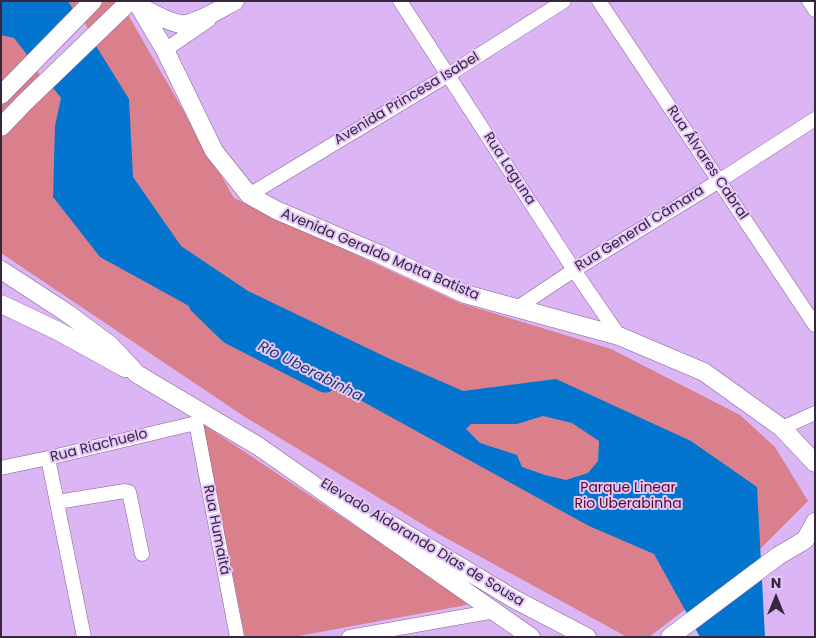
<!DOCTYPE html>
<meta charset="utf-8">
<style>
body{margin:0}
#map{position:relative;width:816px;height:638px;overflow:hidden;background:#dbb5f4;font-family:Poppins,sans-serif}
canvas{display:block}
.frame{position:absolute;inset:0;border:2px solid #36273f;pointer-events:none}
.north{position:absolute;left:751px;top:573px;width:50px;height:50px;-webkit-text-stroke:4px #e4c6f8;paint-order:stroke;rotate:0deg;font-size:14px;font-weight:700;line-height:20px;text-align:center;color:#36273f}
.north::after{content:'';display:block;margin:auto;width:18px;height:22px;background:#36273f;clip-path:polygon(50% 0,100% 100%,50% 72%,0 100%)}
</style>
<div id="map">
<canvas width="816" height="638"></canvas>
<div class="frame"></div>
<div class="north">N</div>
</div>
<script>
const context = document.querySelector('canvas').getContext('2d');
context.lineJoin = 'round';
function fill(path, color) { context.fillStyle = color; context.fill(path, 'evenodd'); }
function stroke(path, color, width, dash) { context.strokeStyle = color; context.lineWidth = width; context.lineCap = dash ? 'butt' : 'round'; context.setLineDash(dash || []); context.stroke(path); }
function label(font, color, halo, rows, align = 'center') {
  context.font = font + ' Poppins,sans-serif'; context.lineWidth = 4; context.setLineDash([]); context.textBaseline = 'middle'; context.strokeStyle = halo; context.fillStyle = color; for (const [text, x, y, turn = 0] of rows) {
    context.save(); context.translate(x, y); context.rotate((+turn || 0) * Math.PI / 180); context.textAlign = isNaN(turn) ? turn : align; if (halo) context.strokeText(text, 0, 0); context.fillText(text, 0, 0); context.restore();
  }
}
fill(new Path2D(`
 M1,1H120L234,198L460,303L611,349L740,415L775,447L808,501L746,563L649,637H627L437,533L245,417L1,253Z
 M203,424L472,604L293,637H245Z`), '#d9808c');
fill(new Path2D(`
 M1,1H68L129,99L133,177L181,246L248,291L390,359L463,391L556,379L691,441L757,487L765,637H700L654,554L589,526L100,257L53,197L55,126L61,98L14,38L1,35ZM543,416L572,423L599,441L598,461L588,473L566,480L545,475L522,467L517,455L480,443L466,429L471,424H517Z`), '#0375cf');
fill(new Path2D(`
 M78,12L94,39L47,84L29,61Z`), '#dbb5f4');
stroke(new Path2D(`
 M201,303L231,332L325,380`), '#0375cf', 25);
const minor = new Path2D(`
 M400,1L574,270L619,336
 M599,1L815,325
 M809,1L815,10
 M165,50L209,20
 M249,195L448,75L564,1
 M517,308L574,270L719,181L815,119
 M196,423L237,637
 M782,428L815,413
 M48,458L84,637
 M1,468L48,458L196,423
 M57,502L125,491L129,492L142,554
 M349,637L495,611`);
const major = new Path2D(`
 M136,1L165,50L214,151L249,195L276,210L379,254L465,294L619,336L704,372L782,428L815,463
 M139,6C150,12 168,22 180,24C193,26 222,8 235,1
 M1,95L93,1
 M1,127L24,103L130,1
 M1,270L67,313L110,345L137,374L258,446L531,637
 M1,304L58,331L125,368
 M383,520L514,599L581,634L587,637
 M805,540L815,522
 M670,637L778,556L805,540`);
stroke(minor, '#825f98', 15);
stroke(major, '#825f98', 19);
stroke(minor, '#fff', 14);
stroke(major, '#fff', 18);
label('14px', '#36273f', '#e4c6f8', [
 ["Avenida Princesa Isabel",407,99,-31],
 ["Rua Álvares Cabral",707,163,56],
 ["Rua Laguna",509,169,57],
 ["Rua General Câmara",640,229,-32],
 ["Avenida Geraldo Motta Batista",380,255,23],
 ["Rua Riachuelo",99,446,-14],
 ["Rua Humaitá",216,530,79],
 ["Elevado Aldorando Dias de Sousa",422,543,31]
]);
label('14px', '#5c0620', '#e4c6f8', [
 ["Parque Linear",628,488],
 ["Rio Uberabinha",628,504]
]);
label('italic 15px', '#163a5f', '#e4c6f8', [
 ["Rio Uberabinha",310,372,27]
]);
</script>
